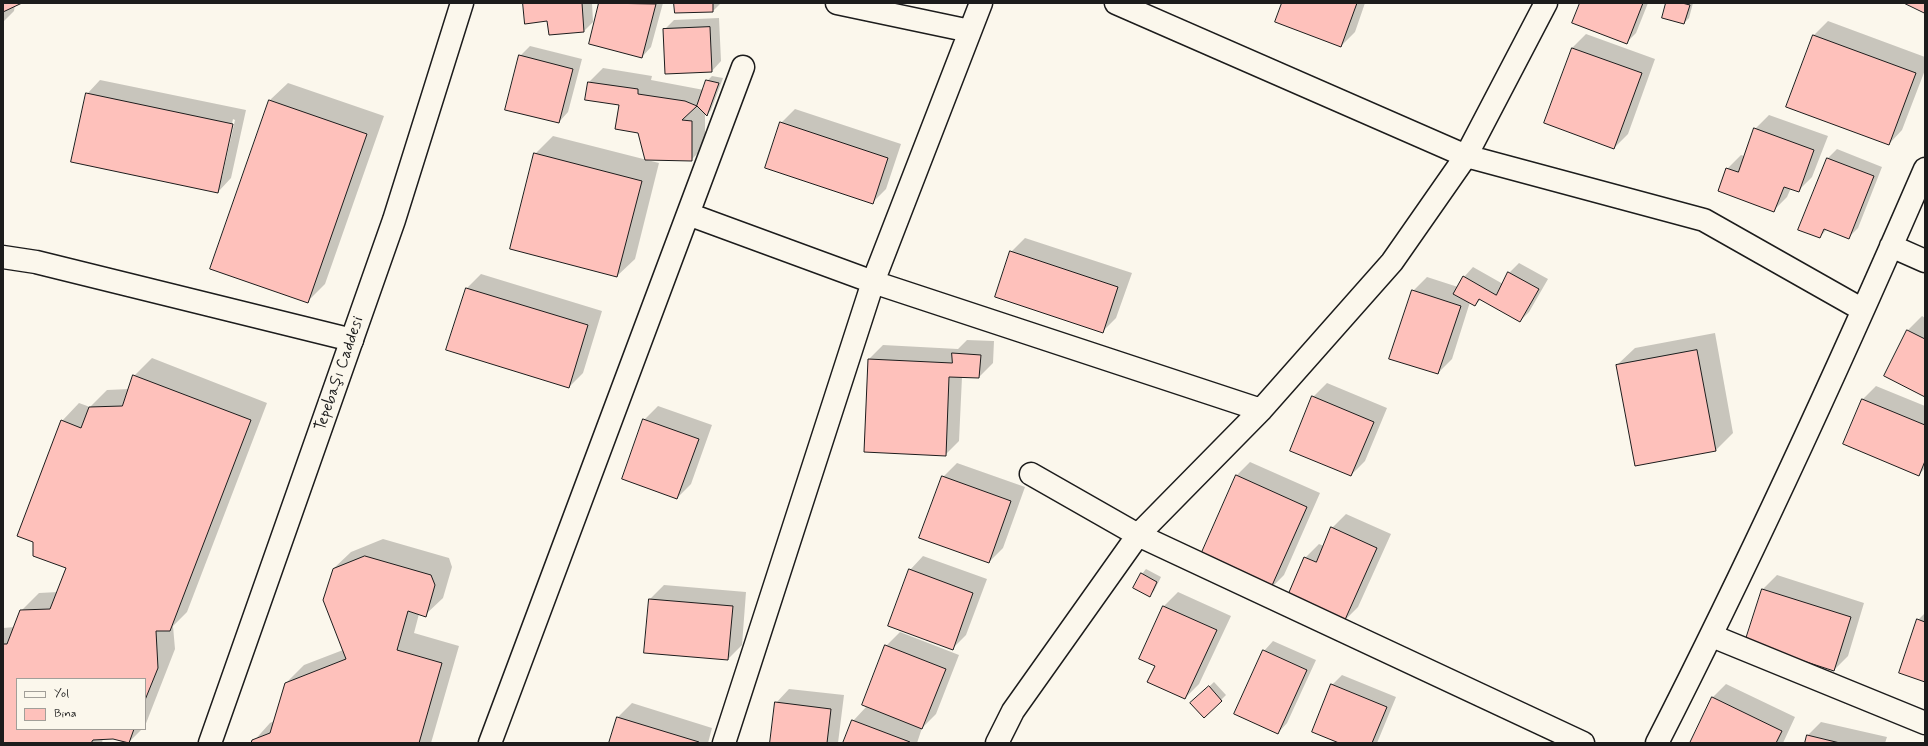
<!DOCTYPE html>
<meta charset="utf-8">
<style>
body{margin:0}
#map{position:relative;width:1928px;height:746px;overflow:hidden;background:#fbf7ec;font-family:Mynerve,sans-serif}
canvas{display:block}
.frame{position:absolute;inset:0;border:4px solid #1c1c1c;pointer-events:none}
.legend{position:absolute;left:16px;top:678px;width:130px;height:52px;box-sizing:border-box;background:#fbf7ec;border:1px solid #a29f99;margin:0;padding:5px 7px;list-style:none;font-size:12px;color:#1c1c1c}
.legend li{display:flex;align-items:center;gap:8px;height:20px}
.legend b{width:20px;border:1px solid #a29f99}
</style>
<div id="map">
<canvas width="1928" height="746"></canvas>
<div class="frame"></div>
<ul class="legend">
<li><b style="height:5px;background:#fbf7ec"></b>Yol</li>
<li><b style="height:11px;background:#fec1bb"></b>Bina</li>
</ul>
</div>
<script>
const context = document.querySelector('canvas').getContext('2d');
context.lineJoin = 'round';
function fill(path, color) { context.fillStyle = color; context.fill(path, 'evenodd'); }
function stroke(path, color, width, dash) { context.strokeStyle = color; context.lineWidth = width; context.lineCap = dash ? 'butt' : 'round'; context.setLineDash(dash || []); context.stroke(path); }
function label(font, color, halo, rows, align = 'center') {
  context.font = font + ' Mynerve,sans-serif'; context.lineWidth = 3.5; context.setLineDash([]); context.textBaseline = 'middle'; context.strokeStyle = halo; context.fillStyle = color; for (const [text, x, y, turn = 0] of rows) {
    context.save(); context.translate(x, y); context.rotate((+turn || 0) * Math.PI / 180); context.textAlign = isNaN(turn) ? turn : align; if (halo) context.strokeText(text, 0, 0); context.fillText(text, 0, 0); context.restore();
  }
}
fill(new Path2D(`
 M3,3H20L15,5L14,11L3,22Z
 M524,3H592L593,22L584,31L548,20Z
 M600,3H663L651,47L642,57L590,44Z
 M675,3H721L713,11L676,12Z
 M1283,3H1365L1355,32L1341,46Z
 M1581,3H1648L1636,33L1626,43Z
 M1667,3H1693L1689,18L1684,23Z
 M719,18L721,61L712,71L664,30L674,20Z
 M1828,21L1925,57V70L1902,130L1889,144L1787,106L1814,35Z
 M1586,34L1655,59L1628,134L1614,148L1572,48Z
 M530,46L582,59L568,112L559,122L520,56Z
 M603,68L652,76L651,80L704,90L707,81L712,76L723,78L711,110L707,115L705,113V146L691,160L638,132L620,105L589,82Z
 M100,80L246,110L231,178L218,192L87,94ZM233,119L235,120L222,177H220Z
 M288,83L384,116L325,284L307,302L211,268L270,100Z
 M795,109L901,144L886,189L872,203L781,123Z
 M1769,115L1828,136L1812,177L1798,191L1791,188L1787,197L1773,211L1727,169L1741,155L1744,156L1755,129Z
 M553,136L659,163L635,259L617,276L535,154Z
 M1837,149L1882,167L1858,228L1848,238L1827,229L1820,237L1800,229L1828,158Z
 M1025,238L1132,273L1116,318L1102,332L1011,252Z
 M1519,263L1548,279L1529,312L1520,321L1481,299L1475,305L1470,302L1452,359L1438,373L1413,291L1427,277L1458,287L1464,277L1473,267L1503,284L1509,273Z
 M481,274L602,311L583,373L569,387L448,350L467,288Z
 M1922,316L1925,318V396L1885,376L1908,330Z
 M1715,333L1733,433L1716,450L1617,365L1635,348Z
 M967,340L994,341L993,363L979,377H962L959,441L945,455L869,359L883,345L958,349Z
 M152,358L267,403L187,612L173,626L175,649L145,726V679H17V729H142L128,743L113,738H103L102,743H3V628L15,627L21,611L39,593L58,592L67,567L62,421L79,403L90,407L107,390L129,389L134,376Z
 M1327,383L1387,408L1365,461L1351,475L1313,397Z
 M1876,386L1925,406V468L1919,475L1862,400Z
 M658,406L712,425L691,484L677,498L644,420Z
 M1250,462L1320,493L1284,575L1270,589L1236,476Z
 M957,463L1025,487L1003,548L989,562L943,477Z
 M1346,514L1391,534L1358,607L1344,621L1305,558L1319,544L1324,546L1332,528Z
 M383,539L449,558L452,567L443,598L425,615L419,614L414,633L459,646L431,743H252L270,723L274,721L286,683L304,665L343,650L333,569L351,552Z
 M923,556L987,579L966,635L952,649L910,570Z
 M1146,569L1161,577L1154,591L1150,595L1142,574Z
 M1777,575L1864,603L1848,656L1834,670L1746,642L1763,589Z
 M664,585L746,592L742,645L728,659L645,652L650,599Z
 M1178,592L1231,616L1199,684L1185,698L1156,666L1140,659L1164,606Z
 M1925,613V681L1918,620Z
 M900,632L959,655L936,714L922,728L917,743H844L853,721L867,706L886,646Z
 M1273,641L1316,660L1287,723L1278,733L1264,651Z
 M1342,675L1396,697L1377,743H1342L1332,685Z
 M1214,682L1226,695L1204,717L1192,703Z
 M1726,684L1795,717L1783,743H1691L1712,698Z
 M789,689L844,695L838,743H771L776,703Z
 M632,703L712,728L708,743H610L618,717Z
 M1821,722L1887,737L1885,743H1806L1807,736Z`), '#0003');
const building = new Path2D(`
 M3,3H22L3,12Z
 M523,3H582L584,32L549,35L547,21L525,24Z
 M599,3L656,4L642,58L589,44Z
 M674,3H713V12L675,13Z
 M1282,3H1357L1341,47L1275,22Z
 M1580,3H1643L1627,44L1572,23Z
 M1666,3H1682L1690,5L1684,24L1662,18Z
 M1904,3H1925V13Z
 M710,27L712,72L665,74L663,29Z
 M1813,35L1916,73L1889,145L1786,107Z
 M1572,48L1642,73L1614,149L1544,123Z
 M519,55L573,69L559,123L505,110Z
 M706,80L719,83L707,116L697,106Z
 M588,82L638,89V94L685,101L697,106L682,120L692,121V161L645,160L638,133L615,129L619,105L585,100Z
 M86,93L233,124L218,193L71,162Z
 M269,100L367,134L308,303L210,269Z
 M780,122L888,158L873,204L765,168Z
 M1754,128L1814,150L1799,192L1784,187L1774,212L1718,191L1726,168L1738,172Z
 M534,153L642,181L617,277L510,249Z
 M1827,158L1874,176L1849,239L1824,229L1820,238L1798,230Z
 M1010,251L1118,287L1103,333L995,297Z
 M1508,272L1539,289L1520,322L1479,299L1475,306L1453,294L1463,276L1496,295Z
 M466,288L588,325L569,388L446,350Z
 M1412,290L1461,306L1438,374L1389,359Z
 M1907,330L1925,339V397L1884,376Z
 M1697,350L1716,451L1635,466L1616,365Z
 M952,353L981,355L979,378L949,377L946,456L864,452L868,359L952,363Z
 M133,375L251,420L170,631H156L158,668L145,700V679H17V729H134L129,743L113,739L93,740L91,743H3V644H7L20,610L50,609L66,568L33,556V542L17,536L61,420L81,428L89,407L122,406Z
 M1312,396L1374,422L1351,476L1290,451Z
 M1862,399L1925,425V461L1919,476L1843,444Z
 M643,419L699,439L677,499L622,479Z
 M1236,475L1307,507L1270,590L1199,559Z
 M942,476L1011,501L989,563L919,538Z
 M1331,527L1377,548L1344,622L1287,597L1304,557L1316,562Z
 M365,556L431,575L435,585L426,617L408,611L397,650L442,663L419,743H251L252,740L270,733L285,683L346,659L323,600L333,569Z
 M909,569L973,593L953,650L888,626Z
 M1141,573L1157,582L1150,597L1133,588Z
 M1762,589L1851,617L1834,671L1745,642Z
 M649,599L733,606L728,660L644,653Z
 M1163,606L1217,630L1185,699L1147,682L1155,666L1139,659Z
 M1917,619L1925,622V682L1899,673Z
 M885,645L946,669L922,729L862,705Z
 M1263,650L1307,670L1278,734L1234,714Z
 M1331,684L1387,707L1372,743H1339L1312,732Z
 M1209,686L1222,701L1204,718L1190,703Z
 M1712,697L1782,731L1776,743H1690Z
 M775,702L831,709L827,743H770Z
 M617,717L699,742V743H609Z
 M852,720L910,742L909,743H843Z
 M1807,735L1840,743H1805Z`);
fill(building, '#fec1bb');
stroke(building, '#1c1c1c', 1);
const minor = new Path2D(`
 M837,3L970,31
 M1116,3L1466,156L1704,220L1863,310
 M688,214L873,282L1261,410
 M1891,246L1925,261
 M3,257L36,262L352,340
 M1031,474L1138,535L1583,743
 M1712,636L1925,723
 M490,743L743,67
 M724,743L873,282L981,3
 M997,743L1013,711L1138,535L1261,410L1392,262L1466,156L1546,3
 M1657,743C1753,555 1841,363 1925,169`);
const secondary = new Path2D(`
 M210,743L394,220L462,3`);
stroke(minor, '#1c1c1c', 25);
stroke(secondary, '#1c1c1c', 25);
stroke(minor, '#fbf7ec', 22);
stroke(secondary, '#fbf7ec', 22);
label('16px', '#1c1c1c', '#fbf7ec', [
 ["Tepebaşı Caddesi",340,374,-71]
]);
</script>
